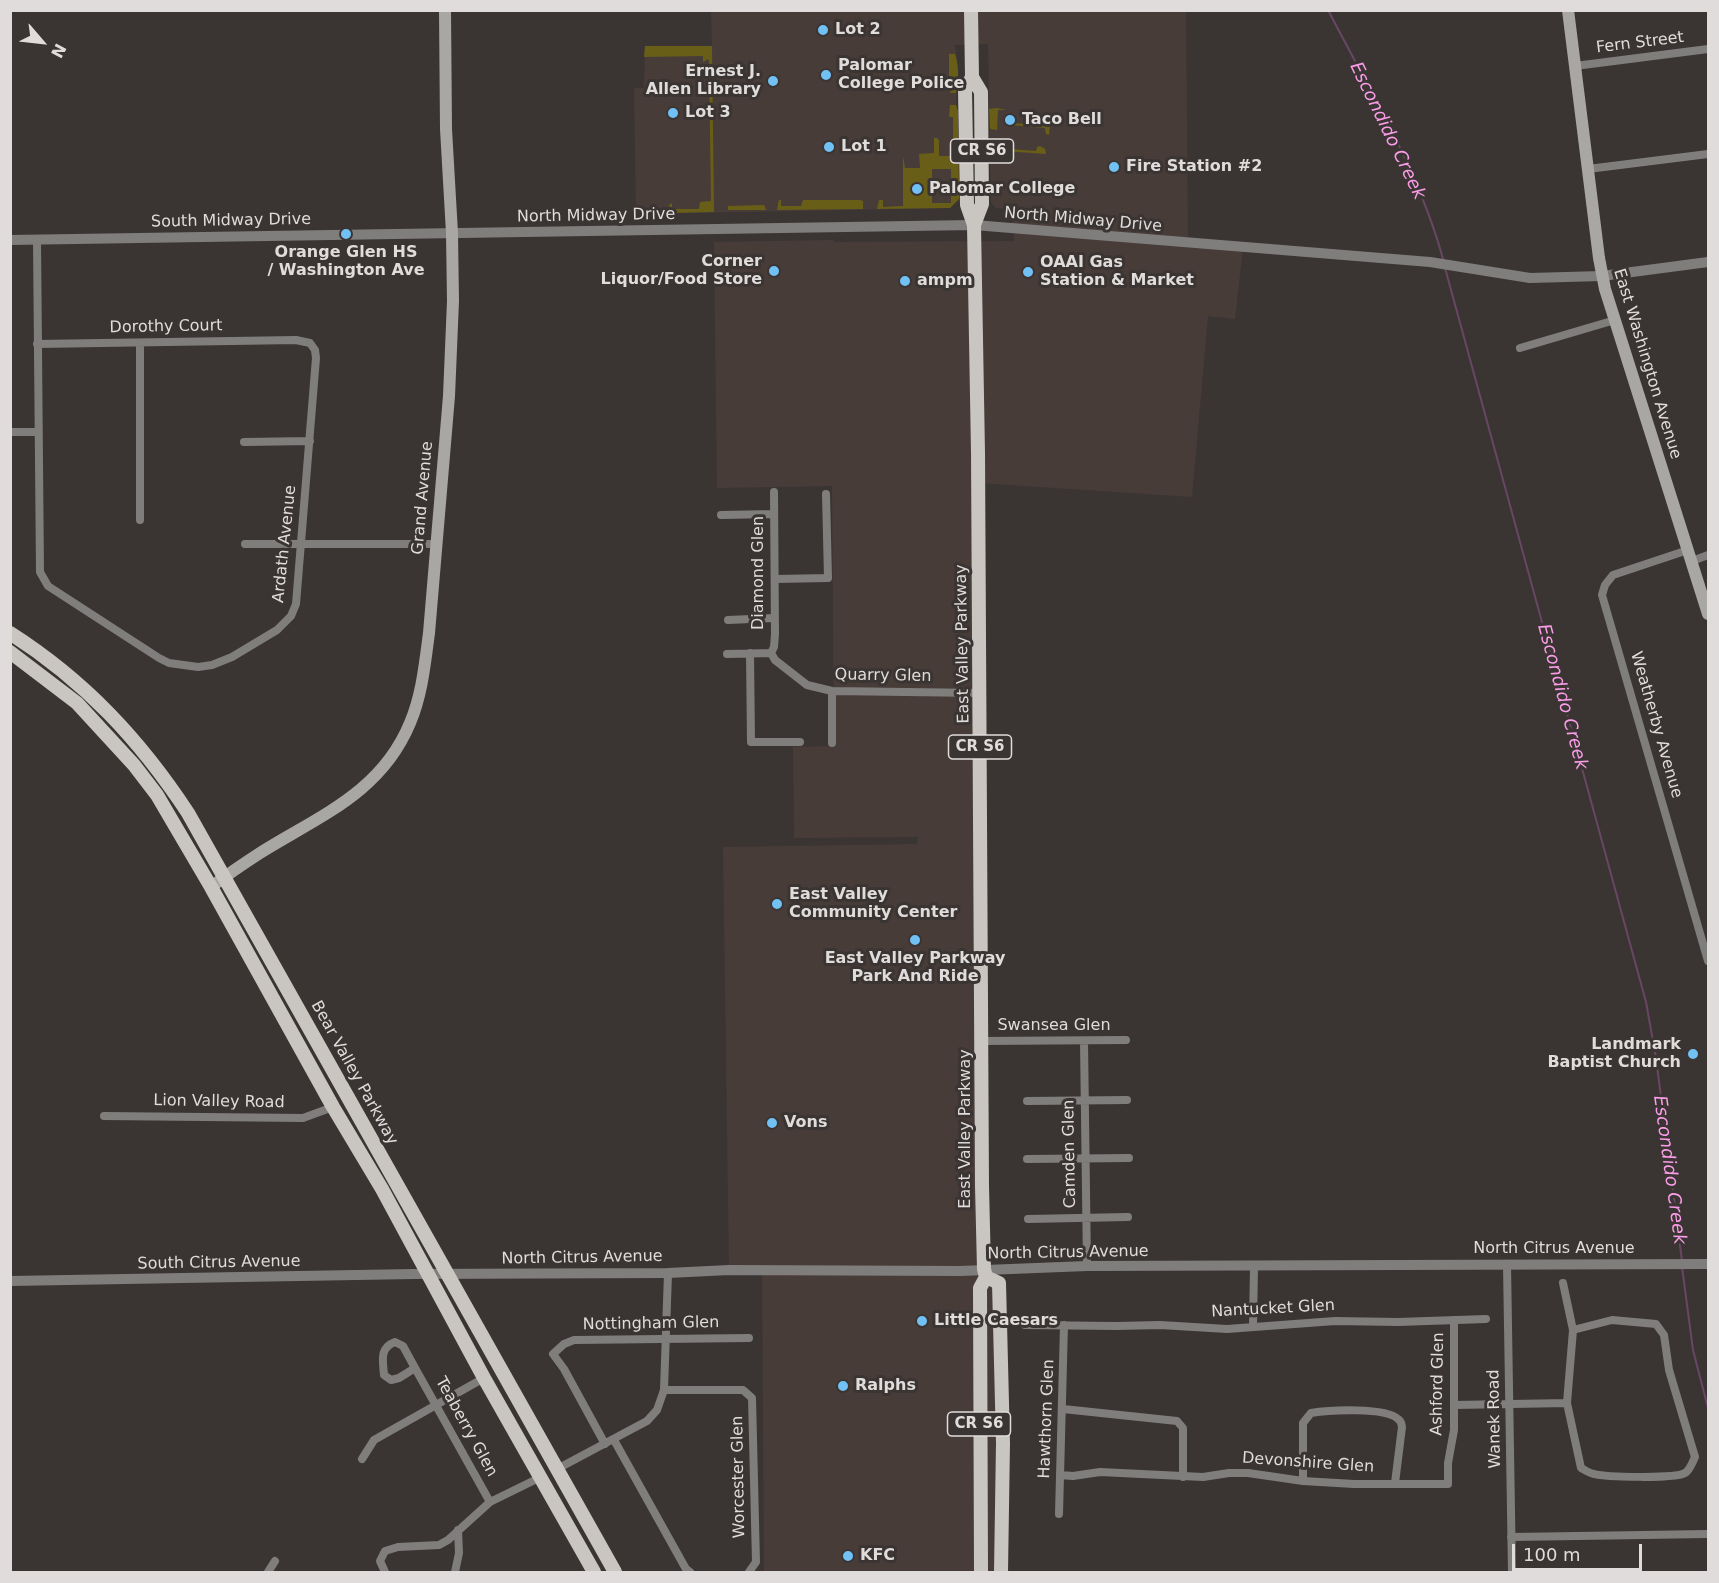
<!DOCTYPE html>
<style>
body{margin:0}
#map{position:relative;width:1719px;height:1583px;overflow:hidden;background:#3a3533;font-family:"DejaVu Sans",sans-serif}
canvas{display:block}
.frame{position:absolute;inset:0;border:12px solid #dfdcdb;pointer-events:none}
.north{position:absolute;left:12px;top:12px;width:60px;height:60px;-webkit-text-stroke:4px #3a3533;paint-order:stroke;rotate:118deg;font-size:16px;font-weight:700;line-height:24px;text-align:center;color:#dfdcdb}
.north::after{content:'';display:block;margin:auto;width:21px;height:27px;background:#dfdcdb;clip-path:polygon(50% 0,100% 100%,50% 72%,0 100%)}
.scale{position:absolute;left:1512px;top:1544px;width:130px;height:27px;box-sizing:border-box;border:3px solid #dfdcdb;border-top:0;padding-left:8px;font-size:18px;line-height:21px;white-space:nowrap;color:#dfdcdb;-webkit-text-stroke:4px #3a3533;paint-order:stroke}
</style>
<div id="map">
<canvas width="1719" height="1583"></canvas>
<div class="frame"></div>
<div class="north">N</div>
<div class="scale">100 m</div>
</div>
<script>
const context = document.querySelector('canvas').getContext('2d');
context.lineJoin = 'round';
function fill(path, color) { context.fillStyle = color; context.fill(path, 'evenodd'); }
function stroke(path, color, width, dash) { context.strokeStyle = color; context.lineWidth = width; context.lineCap = dash ? 'butt' : 'round'; context.setLineDash(dash || []); context.stroke(path); }
function label(font, color, halo, rows, align = 'center') {
  context.font = font + ' "DejaVu Sans",sans-serif'; context.lineWidth = 6; context.setLineDash([]); context.textBaseline = 'middle'; context.strokeStyle = halo; context.fillStyle = color; for (const [text, x, y, turn = 0] of rows) {
    context.save(); context.translate(x, y); context.rotate((+turn || 0) * Math.PI / 180); context.textAlign = isNaN(turn) ? turn : align; if (halo) context.strokeText(text, 0, 0); context.fillText(text, 0, 0); context.restore();
  }
}
fill(new Path2D(`
 M711,11H1186L1188,244L1243,248L1235,319L1208,316L1192,497L979,483L984,1269L999,1283L1001,1572H764L762,1270H729L723,847L917,844L918,837L794,838L793,747L834,746L832,486L717,488L714,242L833,240L834,242L1014,241L1012,209L996,208L991,202L988,44L955,45L957,59L956,105L958,111L959,199L950,208L636,214L634,88H644L645,46H712Z`), '#483c39');
fill(new Path2D(`
 M645,46H712L714,212L671,213L669,205L672,203V209H699L700,202L711,201L709,61L708,59L703,62V56L644,57Z
 M949,54H955C959,65 959,82 956,93H951L949,90Z
 M950,105H956L958,111L959,199L950,208L877,209L879,200H883V207L903,206V156L905,168H920L919,154L934,153V138H937L939,140V156H953V117H949ZM932,169H951V203H932V189H929V182H932Z
 M997,108L1006,110H998L997,130L990,129L989,109Z
 M1022,111L1028,112L1036,119L1050,124L1049,135L1046,134L1045,128L1010,125L1011,123L1028,124V114L1022,113Z
 M992,143H996V148L1036,151L1037,147L1040,146L1045,149L1046,154L990,150Z
 M779,200H781V206H801L803,200H860L863,201V209L777,210Z
 M764,205L766,210H728V206Z`), '#685e18');
stroke(new Path2D(`
 M1328,10C1370,91 1419,171 1443,259
 M1445,268L1646,1002L1656,1058L1682,1261
 M1682,1267L1693,1350L1708,1408`), '#694664', 2);
stroke(new Path2D(`
 M1575,66L1708,49
 M1588,169L1708,154
 M37,240C38,351 39,461 40,572L48,586L159,658L169,663L198,667L212,665L232,657L277,630L291,616L296,604L316,358L315,350L310,343L296,340L37,344
 M140,343V520
 M1520,348L1615,320
 M10,432H38
 M244,442L310,441
 M721,515L774,514
 M245,544H435
 M1688,550L1613,575L1605,585L1602,595L1708,961
 M1692,561L1708,555
 M775,579L828,578L826,494
 M728,620L774,618
 M750,653L751,742H800
 M771,653L775,660L807,685L832,691L980,693
 M771,653L774,647L775,634L774,492
 M727,654L771,653
 M832,743V691
 M982,1041L1126,1040
 M1084,1041L1087,1266
 M1027,1101L1127,1100
 M104,1116L303,1118L333,1107
 M1027,1159L1129,1158
 M1028,1219L1128,1217
 M1507,1264L1512,1572
 M1563,1283L1573,1330L1567,1403L1581,1468C1585,1470 1589,1473 1594,1474C1605,1477 1675,1479 1685,1473C1690,1470 1692,1463 1695,1457L1669,1370L1664,1335L1656,1324L1612,1320L1573,1330
 M1025,1325L1116,1326L1160,1325L1227,1329L1335,1321L1398,1322L1486,1319
 M1253,1326L1254,1266
 M395,1342L403,1346L415,1368L399,1378L391,1380L384,1375C383,1361 379,1348 395,1342Z
 M415,1368L490,1502
 M664,1390H743L752,1398L756,1562L749,1572
 M1454,1405L1567,1403
 M1063,1409L1177,1421L1183,1428V1477
 M614,1440L686,1569L690,1572
 M605,1444L564,1369L553,1354L564,1344L574,1340L749,1338
 M362,1459L374,1440L484,1378
 M557,1469L647,1421L657,1410L664,1390L668,1273
 M1060,1475L1073,1476L1100,1472L1203,1477L1229,1473H1248L1303,1481L1354,1484H1448V1463L1454,1430V1320
 M1303,1481V1423L1311,1413C1329,1410 1386,1407 1398,1419C1402,1422 1401,1423 1402,1427L1395,1483
 M1059,1514L1064,1325
 M1511,1537L1708,1534
 M268,1572L275,1561
 M385,1572L380,1561L385,1551L398,1547L439,1545L448,1540L490,1502L541,1477
 M455,1572L459,1553L458,1530`), '#807e7c', 8);
stroke(new Path2D(`
 M10,240L974,225L1430,262L1530,278L1602,276L1708,262
 M10,1281L414,1274L668,1273L729,1270L960,1271L1087,1266L1708,1264`), '#807e7c', 10);
stroke(new Path2D(`
 M1568,10L1599,258L1605,289L1708,614
 M211,887C227,875 243,864 260,853C319,816 381,793 410,723C422,695 425,663 429,633L449,396L453,301L452,233L446,129L445,10`), '#a9a7a4', 12);
stroke(new Path2D(`
 M971,10L972,77L965,90L967,205L974,225L978,453L982,1186L984,1269L986,1277L980,1288L981,1572
 M972,77L981,92L982,204L974,225
 M10,633C85,681 140,740 188,813L615,1572
 M10,652L77,703L134,765L157,795L211,887L333,1107L382,1189L484,1378L594,1572
 M986,1277L999,1283L1003,1443L1001,1572`), '#c9c6c2', 14);
for (const [x, y, r, color] of [
 [823,30,6,"#72c1f5"],
 [826,75,6,"#72c1f5"],
 [773,81,6,"#72c1f5"],
 [673,113,6,"#72c1f5"],
 [1010,120,6,"#72c1f5"],
 [829,147,6,"#72c1f5"],
 [1114,167,6,"#72c1f5"],
 [917,189,6,"#72c1f5"],
 [346,234,6,"#72c1f5"],
 [774,271,6,"#72c1f5"],
 [1028,272,6,"#72c1f5"],
 [905,281,6,"#72c1f5"],
 [777,904,6,"#72c1f5"],
 [915,940,6,"#72c1f5"],
 [1693,1054,6,"#72c1f5"],
 [772,1123,6,"#72c1f5"],
 [922,1321,6,"#72c1f5"],
 [843,1386,6,"#72c1f5"],
 [848,1556,6,"#72c1f5"]
]) { const dot = new Path2D(); dot.arc(x, y, r, 0, 2 * Math.PI); context.fillStyle = color; context.fill(dot); stroke(dot, '#3a3533', 2); }
for (const [x, y, w] of [
 [982,151,63],
 [980,747,63],
 [979,1424,63]
]) { const box = new Path2D(); box.roundRect(x - w / 2, y - 12, w, 24, 4.5); context.fillStyle = '#3a3533'; context.fill(box); stroke(box, '#dfdcdb', 1.5); }
label('bold 15px', '#dfdcdb', null, [
 ["CR S6",982,151],
 ["CR S6",980,747],
 ["CR S6",979,1424]
]);
label('bold 16px', '#dfdcdb', '#3a3533', [
 ["Lot 2",835,30],
 ["Palomar",838,66],
 ["College Police",838,84],
 ["Ernest J.",761,72,"right"],
 ["Allen Library",761,90,"right"],
 ["Lot 3",685,113],
 ["Taco Bell",1022,120],
 ["Lot 1",841,147],
 ["Fire Station #2",1126,167],
 ["Palomar College",929,189],
 ["Orange Glen HS",346,253,"center"],
 ["/ Washington Ave",346,271,"center"],
 ["Corner",762,262,"right"],
 ["Liquor/Food Store",762,280,"right"],
 ["OAAI Gas",1040,263],
 ["Station & Market",1040,281],
 ["ampm",917,281],
 ["East Valley",789,895],
 ["Community Center",789,913],
 ["East Valley Parkway",915,959,"center"],
 ["Park And Ride",915,977,"center"],
 ["Landmark",1681,1045,"right"],
 ["Baptist Church",1681,1063,"right"],
 ["Vons",784,1123],
 ["Little Caesars",934,1321],
 ["Ralphs",855,1386],
 ["KFC",860,1556]
], 'left');
label('16px', '#dfdcdb', '#3a3533', [
 ["Fern Street",1640,43,-7],
 ["North Midway Drive",596,216,-1],
 ["North Midway Drive",1083,220,5],
 ["South Midway Drive",231,221,-1],
 ["Dorothy Court",166,327,-1],
 ["East Washington Avenue",1647,364,73],
 ["Grand Avenue",423,498,-85],
 ["Ardath Avenue",285,544,-84],
 ["Diamond Glen",759,573,-90],
 ["East Valley Parkway",963,644,-91],
 ["Quarry Glen",883,676,1],
 ["Weatherby Avenue",1656,725,74],
 ["Swansea Glen",1054,1026],
 ["Bear Valley Parkway",354,1073,61],
 ["Lion Valley Road",219,1102,1],
 ["East Valley Parkway",966,1129,-90],
 ["Camden Glen",1070,1154,-91],
 ["North Citrus Avenue",1554,1249],
 ["North Citrus Avenue",1068,1253,-1],
 ["North Citrus Avenue",582,1258,-1],
 ["South Citrus Avenue",219,1263,-1],
 ["Nantucket Glen",1273,1309,-3],
 ["Nottingham Glen",651,1324,-1],
 ["Ashford Glen",1438,1384,-89],
 ["Hawthorn Glen",1047,1419,-88],
 ["Wanek Road",1495,1419,-91],
 ["Teaberry Glen",466,1427,61],
 ["Devonshire Glen",1308,1463,4],
 ["Worcester Glen",739,1477,-91]
]);
label('italic 18px', '#fb9ce8', '#3a3533', [
 ["Escondido Creek",1387,131,64],
 ["Escondido Creek",1562,697,75],
 ["Escondido Creek",1669,1170,82]
]);
</script>
